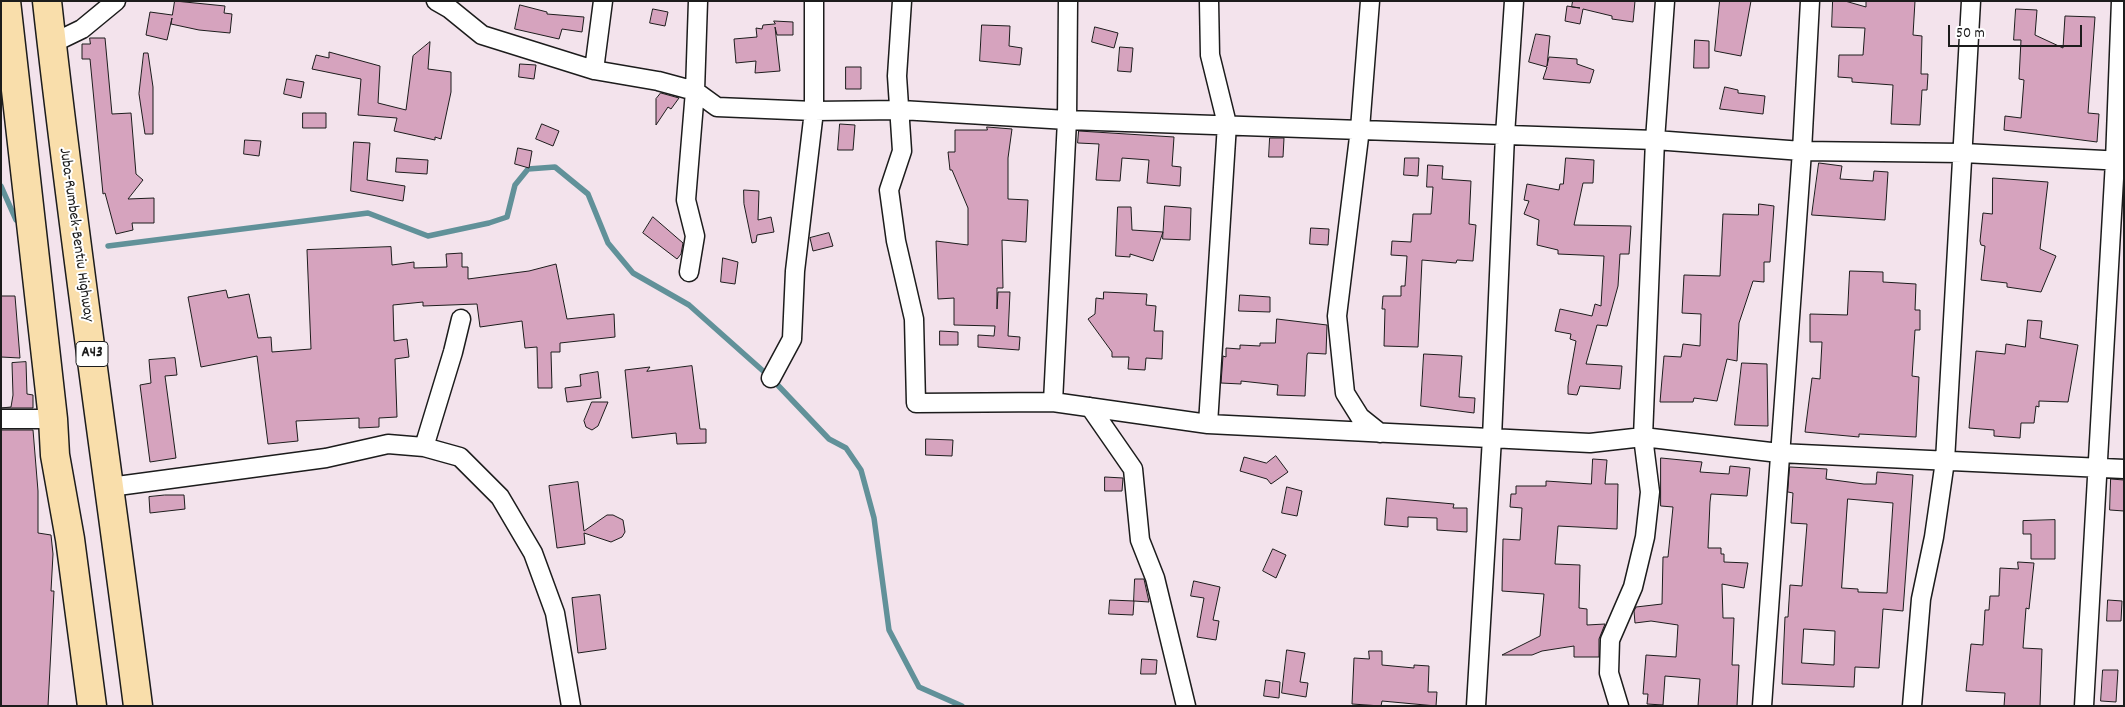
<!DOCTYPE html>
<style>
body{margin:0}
#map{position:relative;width:2125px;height:707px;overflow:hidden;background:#f3e3ec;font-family:Dekko,sans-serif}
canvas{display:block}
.frame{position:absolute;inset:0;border:2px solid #1c1c1c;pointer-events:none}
.scale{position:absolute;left:1948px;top:25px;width:134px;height:22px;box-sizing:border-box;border:2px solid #1c1c1c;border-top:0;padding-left:6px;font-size:15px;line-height:18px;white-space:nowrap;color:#1c1c1c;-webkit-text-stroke:4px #fff;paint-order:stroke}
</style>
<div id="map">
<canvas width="2125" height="707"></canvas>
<div class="frame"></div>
<div class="scale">50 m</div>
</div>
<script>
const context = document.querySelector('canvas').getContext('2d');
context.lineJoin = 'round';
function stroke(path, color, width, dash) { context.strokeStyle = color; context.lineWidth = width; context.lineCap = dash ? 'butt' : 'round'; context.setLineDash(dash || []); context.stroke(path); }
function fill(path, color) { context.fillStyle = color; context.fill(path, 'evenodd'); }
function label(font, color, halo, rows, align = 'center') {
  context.font = font + ' Dekko,sans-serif'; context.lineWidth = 4; context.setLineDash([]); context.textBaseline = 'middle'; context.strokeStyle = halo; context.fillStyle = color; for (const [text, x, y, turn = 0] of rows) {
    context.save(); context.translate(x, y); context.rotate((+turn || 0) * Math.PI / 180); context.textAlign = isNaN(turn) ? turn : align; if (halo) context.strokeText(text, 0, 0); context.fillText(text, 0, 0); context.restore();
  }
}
stroke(new Path2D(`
 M1,186L16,220
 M108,246L368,213L428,236L489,223L507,217L515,185L528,169L555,167L588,194L608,243L633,273L689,305L771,378L829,439L846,448L861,470L874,518L889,630L919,687L962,706`), '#619199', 5.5);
const building = new Path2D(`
 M175,1L225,6L224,13L232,14L230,33L199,30L171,24L172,18L167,40L146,35L150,12L172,15Z
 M1573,1H1635L1633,22L1612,19V16L1583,9L1580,24L1565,21L1567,6L1580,8L1572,7Z
 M1720,1H1751L1741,56L1715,51Z
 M1833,1H1845L1866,7V1H1915L1913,35L1922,36L1921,74H1928L1927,90H1922L1920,125L1891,124L1893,85L1852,82V78L1838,77L1839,55H1863L1865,28L1832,27Z
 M520,5L547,12V14L584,17L582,32L562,29L559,39L515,29Z
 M653,9L668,12L665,26L650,23Z
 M2016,9L2037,10L2035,35L2063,48L2065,16L2095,17L2088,113L2099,114L2097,142L2004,130L2005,116L2021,118L2024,80L2019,79L2021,40H2014Z
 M774,21L793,22V35H777L775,27L780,71L755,73L756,61L736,63L734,39L757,37L756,28L762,29L763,25L775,24Z
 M982,25L1010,26L1009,46L1022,48L1020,65L980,61Z
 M1095,27L1118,33L1114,48L1092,42Z
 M1536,34L1550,36L1547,66L1549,57L1577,59V64L1594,70L1590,83L1543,79L1547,67L1529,62Z
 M90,38H105L112,114L131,113L136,174L143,180L128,199L154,198V223H132L133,230L116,234L105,193L103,194L90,59H82V44H90Z
 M1695,40L1709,41V68H1694Z
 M430,42L428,69L451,72V92L441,139L435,137V140L394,131L397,118L358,115L361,79L312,69L316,55L329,58V52L380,66L378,103L406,110L413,56Z
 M1120,47L1133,48L1131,72L1118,71Z
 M144,53H148L153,87V134H145L139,94Z
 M520,64L536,65L534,79L519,77Z
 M846,67H861V89H846Z
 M287,79L304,82L301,98L284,94Z
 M1725,87L1738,90V93L1765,96L1763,114L1720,109Z
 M661,93L679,98L671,109L668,107L656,125V99Z
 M303,113H326V128H303Z
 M542,124L559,131L553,146L536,139Z
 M840,124L855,125L853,150H838Z
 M987,127L1012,129L1008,158V199L1028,200L1026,242L1002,240L1003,288H997V309L998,292H1010L1008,336L1020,337L1019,350L978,347V335L994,336L995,326L954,325V298L938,299L936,241L968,245V208L952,170H950L948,152H955V130H987Z
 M1079,131L1174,137L1172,166L1181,167L1180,186L1147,183L1149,160L1122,158L1120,181L1096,180L1099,144L1078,143Z
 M1270,138H1284L1283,157H1269Z
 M245,140L261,141L259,156L244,154Z
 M354,142L370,143L367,180L405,186L403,201L351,191Z
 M518,148L532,151L529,168L515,164Z
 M397,158L428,160L427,174L396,172Z
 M1405,158H1419L1418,176L1404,175Z
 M1566,158L1594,160L1593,183H1583L1574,225L1631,226L1629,254H1620L1618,286L1607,326L1597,325L1586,364L1622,366L1620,389L1580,386L1577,395L1568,394V386L1576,341L1570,339L1571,334L1555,331L1560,309L1592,316L1595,304L1601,306L1604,256L1558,254V250L1537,245L1539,220L1524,214L1529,201L1524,200L1527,184L1559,190L1560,184H1563Z
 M1819,163L1842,166L1840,179L1873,181L1874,171L1888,172L1885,220L1812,215Z
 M1428,165L1443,166L1442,179L1471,181L1469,224L1476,225L1473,261L1457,260L1456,263L1422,260L1418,347L1384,346L1385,309H1382L1383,296H1401V286H1405L1407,256L1391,255L1392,241L1411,242L1413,214H1431L1433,187H1427Z
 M1993,178L2048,182L2040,249L2056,256L2041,292L2007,287V283L1981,280L1985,246L1981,245L1980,241L1983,213L1992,214Z
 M744,190L759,191L758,220L771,217L774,232L757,235L756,242L752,243L744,204Z
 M1759,204L1774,206L1770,262H1764V282L1753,281L1739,323L1737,361L1727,359L1717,401L1694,398L1693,402H1660L1664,356L1681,357L1683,344L1700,346L1701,314L1682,313L1684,275L1720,276L1723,214L1758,215Z
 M1165,206L1191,208L1190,240L1163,239Z
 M1118,207H1131L1132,230L1163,232L1153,261L1130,254V257L1116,256Z
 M653,217L683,243L681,254L677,259L643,233Z
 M1311,228L1329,229L1328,245L1310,244Z
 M829,233L833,246L813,251L810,238Z
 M391,247L392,265L414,262V268L447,267L446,254L462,253V267H468V279L529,271L556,264L567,319L614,314L615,337L560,343V352H551L552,388H538L537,347L525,348L522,321L480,327L477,304L423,306V302L393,305L394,341L407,339L409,357L395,359L397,417L379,418V427L359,428V418L296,421L298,441L268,444L257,356L201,367L188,297L226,290L228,298L249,294L258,338L271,337L272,352L311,349L307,250Z
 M723,258L738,262L735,284L721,282Z
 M1850,271L1883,272V282L1916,284L1915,310H1920V330H1915L1912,376L1919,377L1916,437L1859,434V437L1805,432L1812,378L1820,379L1822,342H1810V314L1847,315Z
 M1104,292L1147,294L1146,305L1156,306L1154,331H1163L1162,359L1146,358L1145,370L1128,369L1129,357H1112V352L1088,319L1095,314L1096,298L1103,299Z
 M1240,295L1270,297V312L1239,311Z
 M1,296H15L20,358L1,357Z
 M1277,319L1327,325L1326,354L1308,353L1307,355L1305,396L1277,395L1278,385L1241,381V384L1221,383L1223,356L1226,357V348L1240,349V345L1260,346V343H1275Z
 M2028,320L2042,321L2040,338L2078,345L2068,402L2039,401V407L2036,406L2034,423H2021L2020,438L1994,436V430L1969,428L1976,351L2005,354L2006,344L2025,347Z
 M940,331L958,332V345H940Z
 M1424,354L1462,356L1459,397L1475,398L1474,413L1421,406Z
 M175,358L177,375L165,376L176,458L150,462L140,385L151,383L149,360Z
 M26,362L27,394L33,395V408H1L11,407L13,395L12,363Z
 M1742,363L1767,364L1768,426L1735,425Z
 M692,366L700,429H706V443L677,444L676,433L632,438L625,370L650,367L647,371Z
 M598,372L601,398L567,402L565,388L581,386L580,375Z
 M592,402H608L598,426L592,430L586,427L584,421Z
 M1,430H33L38,491V533L51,535L53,554L51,591H54L48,706H1Z
 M926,439L953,440L952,456L926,455Z
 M1276,456L1288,472L1271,484L1267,479L1240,471L1244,457L1266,463Z
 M1661,458L1702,462L1700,472L1729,474L1730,466L1750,468L1747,496L1711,494L1710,502L1708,548H1721V554H1724V562L1748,563L1744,588L1722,584L1723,618H1734L1732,665H1739L1737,706H1698L1700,679L1665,676L1663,705L1647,704L1648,694H1643L1646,655L1676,657L1678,625L1651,621L1635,623L1634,611L1636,607L1662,604L1663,557H1668L1673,507L1661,506Z
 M1593,459L1607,460L1605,484H1618L1617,529L1558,526L1555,564L1580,565L1579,608L1587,609V625L1605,624L1599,639V657H1574V646L1542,651L1532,655H1502L1540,636L1544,594L1502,591L1503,539L1520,540L1522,508L1510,507L1511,494H1516V486H1546V481L1591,484Z
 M1790,467L1827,469L1826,479L1864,484H1876L1877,472L1913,475L1903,611L1883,609L1879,668L1855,667L1854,687L1782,684L1785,617H1788L1790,585L1802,586L1807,524L1791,523L1793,493L1788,492ZM1848,499L1893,503L1887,593L1858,592V589L1842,588ZM1804,629L1835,631L1834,665L1802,663Z
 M1105,477L1123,478L1122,491H1105Z
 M2111,479L2124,480V511L2110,510Z
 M578,482L584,531L607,515H613L623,520L625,532L622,537L611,542L584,533L585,544L557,548L549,486Z
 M1287,487L1302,491L1297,516L1282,513Z
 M165,495H184L185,509L150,513L149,497Z
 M1387,498L1454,504L1453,508H1467V532L1437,530V518L1408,517V527L1385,525Z
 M2055,520V559H2031V534H2023V521Z
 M1273,549L1286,555L1276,578L1263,571Z
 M2018,562L2034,563L2029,609L2026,608L2023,648L2042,649L2040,706H2004L2005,693L1966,691L1971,644L1983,645L1985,610H1989L1990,596H1999L2000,568L2018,569Z
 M1135,579H1144L1149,602L1134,601Z
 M1194,581L1220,587L1213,620L1219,621L1216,640L1197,637L1204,598L1191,596Z
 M600,595L606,649L578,653L572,598Z
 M1110,600L1134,601L1133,615L1109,614Z
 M2108,600L2122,601L2121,621H2107Z
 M1287,650L1305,653L1300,682L1308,683L1306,697L1282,693Z
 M1369,651H1382V665L1414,668V665L1429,666L1428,692H1437L1436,706L1382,701L1381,706L1352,704L1354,658L1369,659Z
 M1142,659L1157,660L1156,674H1141Z
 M2103,670H2118L2116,702L2101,701Z
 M1266,680L1280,682L1279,698L1264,696Z`);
fill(building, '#d6a3be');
stroke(building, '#1c1c1c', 1);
const minor = new Path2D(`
 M436,1L450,9L482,35L594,70L658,81L695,91L717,107L814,111L901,110L1067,120L1655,140L1802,151L1963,153L2124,161
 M902,1L897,76L902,151L889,190L896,241L914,319L916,403L1053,402L1208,424L1590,443L1643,437L1779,453L2124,469
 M1370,1L1360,129L1337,316L1345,393L1360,417L1380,433
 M51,44L82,29L116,1
 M594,70L603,1
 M689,272L695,236L686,200L695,91L698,1
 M771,378L792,339L795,271L814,111V1
 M1053,402L1067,120L1068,1
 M1090,407L1133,469L1140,540L1155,578L1186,706
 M1,419H53
 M1208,424L1227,124L1210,55L1209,1
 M424,447L453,352L461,319
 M110,487L326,458L388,444L424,447L460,457L500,497L533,553L555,613L571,706
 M1476,706L1492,438L1505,135L1514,1
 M1619,706L1609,673L1610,640L1633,587L1645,537L1650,492L1643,437L1655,140L1665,1
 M1762,706L1802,151L1810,1
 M1912,706L1921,599L1934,537L1945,461L1971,1
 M2084,706L2115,161L2121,1`);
const trunk = new Path2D(`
 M6,1L53,419L55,455L70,539L92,706
 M47,1C73,237 108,471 138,706`);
stroke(minor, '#1c1c1c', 21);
stroke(trunk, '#1c1c1c', 31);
stroke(minor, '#fff', 18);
stroke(trunk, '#f9deab', 28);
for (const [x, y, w] of [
 [92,354,32]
]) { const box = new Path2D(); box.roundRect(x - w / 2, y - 12.5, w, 25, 4); context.fillStyle = '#fff'; context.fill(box); stroke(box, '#1c1c1c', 1); }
label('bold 15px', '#1c1c1c', null, [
 ["A43",92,354]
]);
label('16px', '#1c1c1c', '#fff', [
 ["Juba-Rumbek-Bentiu Highway",75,235,82]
]);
</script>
